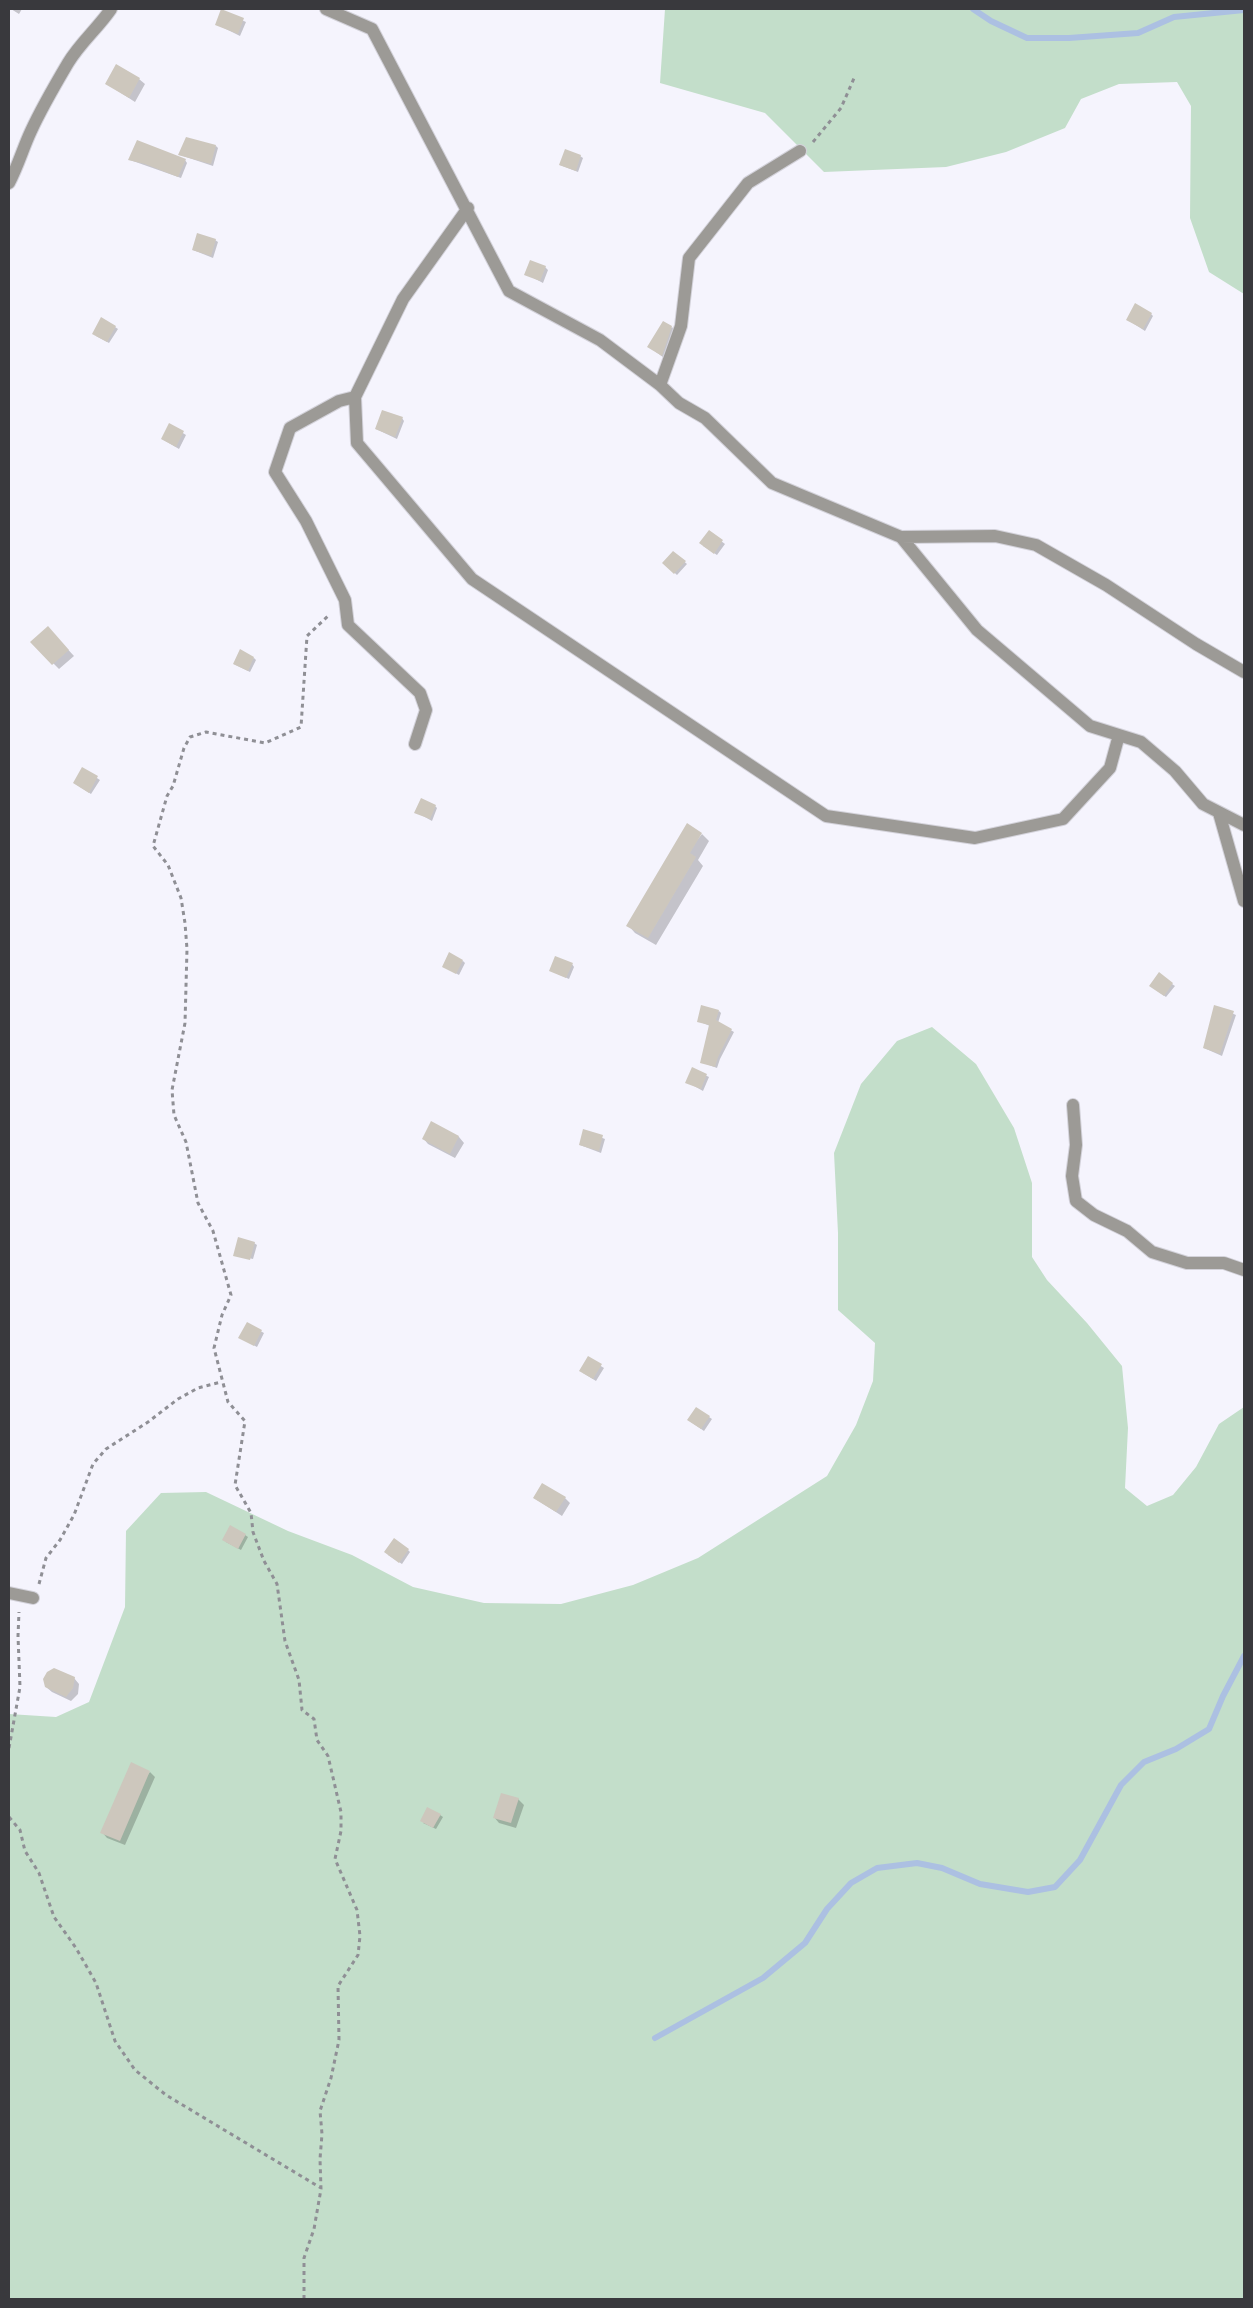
<!DOCTYPE html>
<style>
body{margin:0}
#map{position:relative;width:1253px;height:2308px;overflow:hidden;background:#f5f4fd;font-family:"IBM Plex Serif",serif}
canvas{display:block}
.frame{position:absolute;inset:0;border:10px solid #39393d;pointer-events:none}
</style>
<div id="map">
<canvas width="1253" height="2308"></canvas>
<div class="frame"></div>
</div>
<script>
const context = document.querySelector('canvas').getContext('2d');
context.lineJoin = 'round';
function fill(path, color) { context.fillStyle = color; context.fill(path, 'evenodd'); }
function stroke(path, color, width, dash) { context.strokeStyle = color; context.lineWidth = width; context.lineCap = dash ? 'butt' : 'round'; context.setLineDash(dash || []); context.stroke(path); }
fill(new Path2D(`
 M665,9H1244V294L1209,272L1190,218L1191,106L1177,82L1119,84L1081,99L1065,128L1006,152L946,167L824,172L765,113L660,83Z
 M932,1027L976,1064L1014,1128L1032,1183V1257L1047,1280L1087,1323L1122,1366L1128,1428L1125,1488L1147,1506L1173,1495L1196,1467L1219,1424L1244,1407V2299H9V1714L56,1717L89,1702L125,1607L126,1531L161,1493L206,1492L288,1531L352,1555L413,1587L484,1603L561,1604L633,1585L698,1558L827,1476L856,1425L873,1381L875,1343L838,1310V1233L834,1153L861,1084L897,1041Z`), '#c3deca');
fill(new Path2D(`
 M11,9H22L19,14Z
 M222,11L246,22L240,36L216,24Z
 M139,79L145,84L135,102L107,84Z
 M216,146L218,148L213,166L180,155Z
 M580,156L583,158L578,172L560,165Z
 M130,160H185L187,163L181,178Z
 M215,240L218,242L213,258L193,250Z
 M545,267L548,270L543,283L526,274Z
 M1151,314L1153,316L1145,331L1128,320Z
 M115,327L118,329L109,343L96,336Z
 M672,327L677,333L667,360L649,347Z
 M402,418L404,421L397,439L376,429Z
 M170,425L186,435L179,449L162,439Z
 M709,532L725,544L717,555L703,546Z
 M673,552L687,564L677,575L664,563Z
 M48,628L74,656L59,669L32,642Z
 M254,658L256,660L250,672L234,664Z
 M83,769L100,780L91,794L74,783Z
 M435,806L437,808L432,821L416,812Z
 M702,834L709,841L698,860L703,866L656,945L635,933L628,925Z
 M463,961L465,963L459,975L444,967Z
 M572,964L574,967L569,979L551,971Z
 M1172,984L1175,986L1166,997L1153,988Z
 M1215,1006L1236,1015L1222,1056L1204,1048Z
 M719,1011L721,1013L718,1023L734,1032L720,1059L717,1068L701,1062L710,1026L698,1021Z
 M692,1069L709,1077L703,1091L687,1082Z
 M432,1123L459,1137L464,1143L455,1158L428,1144L423,1138Z
 M584,1131L605,1139L601,1153L580,1145Z
 M254,1243L257,1245L253,1259L236,1255Z
 M247,1324L264,1333L257,1347L240,1338Z
 M588,1358L604,1368L596,1381L583,1373Z
 M696,1408L712,1419L704,1431L691,1422Z
 M534,1498H565L570,1503L562,1516Z
 M245,1535L248,1537L241,1550L226,1542Z
 M408,1550L410,1552L402,1564L388,1555Z
 M74,1678L79,1684L78,1694L71,1701L52,1692L46,1687Z
 M150,1772L155,1777L125,1845L107,1838L102,1832Z
 M518,1799L524,1805L516,1828L499,1823L494,1817Z
 M440,1815L443,1817L436,1829L423,1823Z`), '#0003');
stroke(new Path2D(`
 M973,9L991,21L1027,38H1069L1138,33L1174,17L1244,10
 M655,2038L763,1978L805,1943L827,1909L851,1883L877,1868L917,1863L942,1868L980,1884L1028,1892L1055,1887L1080,1860L1121,1785L1144,1762L1176,1749L1209,1729L1223,1696L1244,1656`), '#acc0e2', 6);
fill(new Path2D(`
 M221,9L244,18L238,34L215,25Z
 M116,64L140,78L129,98L105,84Z
 M186,137L216,145L211,164L178,155Z
 M137,140L186,159L178,177L145,164L128,160Z
 M565,149L581,155L576,171L559,165Z
 M197,233L216,239L211,256L192,250Z
 M530,260L546,266L540,281L524,275Z
 M1135,303L1152,313L1143,329L1126,320Z
 M101,317L116,326L107,342L92,334Z
 M663,321L672,326L662,356L647,347Z
 M382,410L403,417L395,437L375,429Z
 M169,423L184,431L176,447L161,439Z
 M709,530L723,540L714,554L699,543Z
 M673,551L686,561L674,574L662,563Z
 M48,626L69,650L52,665L30,642Z
 M240,649L254,657L248,671L233,664Z
 M82,767L98,776L89,793L73,783Z
 M421,798L436,805L430,819L414,813Z
 M687,823L702,833L690,853L696,857L648,938L626,926Z
 M449,952L463,960L456,974L442,967Z
 M555,956L573,963L566,978L549,971Z
 M1159,972L1173,983L1164,996L1149,986Z
 M701,1005L719,1010L716,1020L732,1029L718,1057L715,1067L700,1063L709,1025L697,1022Z
 M1214,1005L1234,1011L1220,1054L1203,1048Z
 M692,1067L707,1074L701,1089L685,1083Z
 M431,1121L459,1136L450,1154L422,1139Z
 M583,1129L603,1135L599,1151L579,1145Z
 M238,1237L255,1242L250,1260L233,1256Z
 M247,1322L262,1330L254,1346L238,1338Z
 M588,1356L602,1364L593,1379L579,1371Z
 M696,1407L710,1416L701,1429L687,1420Z
 M542,1483L566,1497L556,1512L533,1498Z
 M230,1525L246,1534L238,1549L222,1540Z
 M394,1538L409,1549L399,1563L384,1552Z
 M54,1668L75,1677L73,1688L66,1697L45,1687L43,1679L47,1672Z
 M131,1762L150,1771L120,1841L100,1833Z
 M501,1793L519,1798L511,1823L493,1818Z
 M427,1807L441,1814L433,1828L420,1821Z`), '#cdc7bd');
const minor = new Path2D(`
 M326,9L372,29L509,291L600,340L660,385L679,403L705,418L772,483L901,537L977,630L1090,726L1141,742L1175,771L1203,804L1244,825
 M9,183C18,166 23,148 31,131C42,107 55,85 68,63C80,43 98,28 111,9
 M660,385L681,326L689,258L748,183L800,151
 M355,397L357,443L472,579L826,816L975,838L1063,819L1110,768L1119,735
 M901,537L995,536L1036,545L1106,585L1196,644L1244,672
 M415,744L426,710L420,693L348,625L345,600L306,521L275,472L290,428L339,401L355,397L403,299L468,208
 M1219,813L1244,901
 M1073,1105L1076,1145L1072,1176L1076,1201L1094,1215L1127,1231L1152,1252L1187,1263H1224L1244,1270
 M9,1593L33,1598`);
stroke(minor, '#d3d2da', 14);
stroke(new Path2D(`
 M813,142L841,108L855,76
 M39,1584L46,1558L60,1540L74,1515L93,1464L106,1449L148,1422L178,1399L198,1388L221,1382
 M9,1748L20,1687L18,1636L19,1612
 M9,1817L20,1830L25,1851L39,1873L54,1917L76,1948L96,1983L115,2041L135,2070L166,2095L321,2188
 M304,2299V2258L314,2229L321,2189L320,2159L322,2134L320,2111L331,2078L339,2040L338,1986L358,1955L360,1936L357,1910L335,1859L341,1831V1812L328,1756L317,1740L314,1719L302,1710L299,1680L285,1641L277,1584L264,1561L253,1532L251,1513L235,1485L245,1421L228,1402L214,1348L222,1315L231,1295L213,1231L198,1203L186,1142L174,1115L172,1090L185,1023L187,949L185,923L181,898L168,865L153,846L167,796L173,786L184,748L190,737L206,732L265,743L301,727L307,636L330,614`), '#8f8f95', 3, [4, 4]);
stroke(minor, '#9c9a96', 12);
</script>
